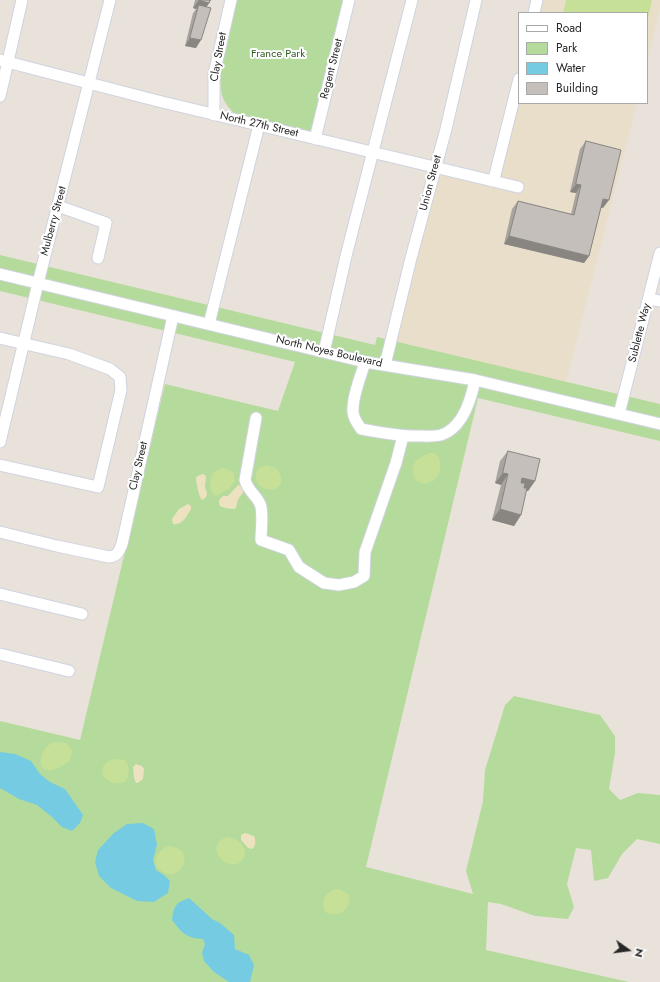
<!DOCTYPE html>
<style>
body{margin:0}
#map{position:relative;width:660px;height:982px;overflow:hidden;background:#e9e2da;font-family:Jost,sans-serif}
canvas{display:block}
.legend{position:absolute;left:518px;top:12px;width:130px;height:92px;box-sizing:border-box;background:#fff;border:1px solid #a9a9a9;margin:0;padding:5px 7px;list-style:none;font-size:12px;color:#272727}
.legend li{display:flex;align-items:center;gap:8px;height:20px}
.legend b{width:20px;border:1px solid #a9a9a9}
.north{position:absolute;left:608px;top:930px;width:40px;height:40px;-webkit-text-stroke:3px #fff;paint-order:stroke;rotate:104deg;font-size:11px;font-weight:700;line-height:16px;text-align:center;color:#272727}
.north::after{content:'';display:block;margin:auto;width:14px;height:18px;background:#272727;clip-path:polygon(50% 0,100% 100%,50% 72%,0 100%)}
</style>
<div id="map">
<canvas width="660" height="982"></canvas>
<ul class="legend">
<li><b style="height:5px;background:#fff"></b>Road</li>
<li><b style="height:11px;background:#b4db9b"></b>Park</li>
<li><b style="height:11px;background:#75cbe2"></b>Water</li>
<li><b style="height:11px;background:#c4bfba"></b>Building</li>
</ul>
<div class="north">N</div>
</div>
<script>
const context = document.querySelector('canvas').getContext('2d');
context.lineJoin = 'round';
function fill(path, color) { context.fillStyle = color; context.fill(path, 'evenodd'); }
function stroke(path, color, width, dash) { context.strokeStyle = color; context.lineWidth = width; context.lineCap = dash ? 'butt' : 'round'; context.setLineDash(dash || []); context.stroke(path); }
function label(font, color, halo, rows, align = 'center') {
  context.font = font + ' Jost,sans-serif'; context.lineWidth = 4; context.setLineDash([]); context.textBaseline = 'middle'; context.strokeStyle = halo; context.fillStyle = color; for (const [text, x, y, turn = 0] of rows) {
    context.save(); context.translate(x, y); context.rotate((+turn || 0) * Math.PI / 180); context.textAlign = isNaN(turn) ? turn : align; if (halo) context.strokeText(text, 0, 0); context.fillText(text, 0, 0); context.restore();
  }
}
fill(new Path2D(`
 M540,0H660V10L647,62V13H537Z
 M519,86V103H637L566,382L393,341L439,174H443L494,186Z`), '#e9deca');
fill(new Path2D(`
 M237,0H345L311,132H306L236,115C230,109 224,103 222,95C216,70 231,26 237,0Z
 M0,255L375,345L377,337L660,404V441L478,398L366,867L473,894L466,871L483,801L485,770L505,705L514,696L600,715L615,736V753L609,789L620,800L638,793L660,795V844L637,839L622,854L608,878L594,881L591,850L576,848L567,884L574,907L568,919L535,916L501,904L488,902L486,950L629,982H0V721L80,740L165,384L278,411L295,362L0,291Z`), '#b4db9b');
fill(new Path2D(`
 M202,474L205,475C207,479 205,481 205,486C206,492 210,496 202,500C199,497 196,483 196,477Z
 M238,485L244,487C245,493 241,494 239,498C237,501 237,505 236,508C232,510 224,508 220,506C218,502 219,499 223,496H228Z
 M188,504L191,506V509C187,516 182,526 173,524L172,519L179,509Z
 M136,764L142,766L144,769L143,779L138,783H136L134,778L133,767Z
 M245,833L254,836C256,841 256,846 252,849L248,848L241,840V835Z`), '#ece2bf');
fill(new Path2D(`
 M566,0H652L647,23V13H563Z
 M429,453H434L438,456C449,480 419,494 413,474C412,470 413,465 415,462C418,458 425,456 429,453Z
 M267,465L277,469C296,499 243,494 259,468Z
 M224,468L233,472L235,481L229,489L216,496L211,491C210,479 209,471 224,468Z
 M55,742L66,743L72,750C72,755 71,759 68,762C63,766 50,773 44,769C41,767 41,764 41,761C41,751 46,745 55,742Z
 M115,759L125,760C130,767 130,775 125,782C103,789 92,764 115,759Z
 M228,837C239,839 252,851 241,861C228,875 201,844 228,837Z
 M168,846C200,848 179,887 160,870C150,862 159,850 168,846Z
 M335,889H340L349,895C352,910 338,918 325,912C321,902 324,893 335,889Z`), '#c6e197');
fill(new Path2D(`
 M0,752L15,754L31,761L40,774L50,782L65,789L83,815L80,823L72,831L62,827L52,817L37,805L19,799L0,788Z
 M143,823L154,829L157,845L153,860L156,870L164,875L170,881L168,893L154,902L137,901L111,888L99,876L95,862L98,850L114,833L127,824Z
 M189,898L212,919L220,923L234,935L235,949L249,955L254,965L250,982H229L214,972L204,961L202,953L205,944L203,939C186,938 182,933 172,920C174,906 175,903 189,898Z`), '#75cbe2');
const minor = new Path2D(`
 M534,13L537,0
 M0,60L158,101L518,187
 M0,96L22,0
 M214,115V74L231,0
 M315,139L349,0
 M492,181L494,179L519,79
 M58,206L106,223L98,258
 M0,274L365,362L475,380L660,424
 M649,299L660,301
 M209,324L259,125
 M0,338L69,354L110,369L120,377L121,390L98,487L0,465
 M324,352L346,256L412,0
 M365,362C361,376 352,397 353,412C353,418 358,424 361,429C379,432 397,436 416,436C424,436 433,437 441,435C463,428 471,400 475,380
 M385,365L411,258L446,129L476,0
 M619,414L660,253
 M256,418L245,480C248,492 259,497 261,507C263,517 261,530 261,540L289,550L299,567L324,583L339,585L354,582L364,576L365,552L396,463L403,436
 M0,442L38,283L110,0
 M0,532L57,546L109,557C118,556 119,551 122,544L173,316
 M0,594L82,614
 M0,654L69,671`);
stroke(minor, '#cfd3df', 13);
stroke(minor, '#fff', 11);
fill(new Path2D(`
 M195,0H211L206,7L196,48L185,46L193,13L196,9L193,8Z
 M586,141L603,208H601L589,256L584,263L504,244L512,209L518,201L571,214L576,193L570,192L580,149Z
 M508,451L535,481L528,491H526L521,515L514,526L492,520L501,485L495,483L500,461Z`), '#a9a4a0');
fill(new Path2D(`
 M199,0H211L204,11L199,5L196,9L193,8Z
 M190,38L201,40L196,48L185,46Z
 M576,184L581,185L576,193L570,192Z
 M603,199L609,200L603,208L597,207Z
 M509,236L589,256L584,263L504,244Z
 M503,473L508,474L501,485L495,483Z
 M522,478L535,481L528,491L514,488Z
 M500,509L521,515L514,526L492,520Z`), '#898682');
const building = new Path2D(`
 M199,0H210L209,3Z
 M199,5L211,8L201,40L190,38Z
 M586,141L621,150L609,200L603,199L589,256L509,236L518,201L574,215L581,185L576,184Z
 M508,451L540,459L535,481L522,478L521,483H525L524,488H527L521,515L500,509L508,474L503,473Z`);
fill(building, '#c4bfba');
stroke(building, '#898682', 1);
label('11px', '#2f5c1f', '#fff', [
 ["France Park",278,54]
]);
label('11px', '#272727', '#fff', [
 ["Clay Street",219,57,-80],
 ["Regent Street",332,69,-76],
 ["North 27th Street",259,125,13],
 ["Union Street",431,183,-75],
 ["Mulberry Street",54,221,-75],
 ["Sublette Way",640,333,-76],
 ["North Noyes Boulevard",329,352,13],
 ["Clay Street",139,466,-77]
]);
</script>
